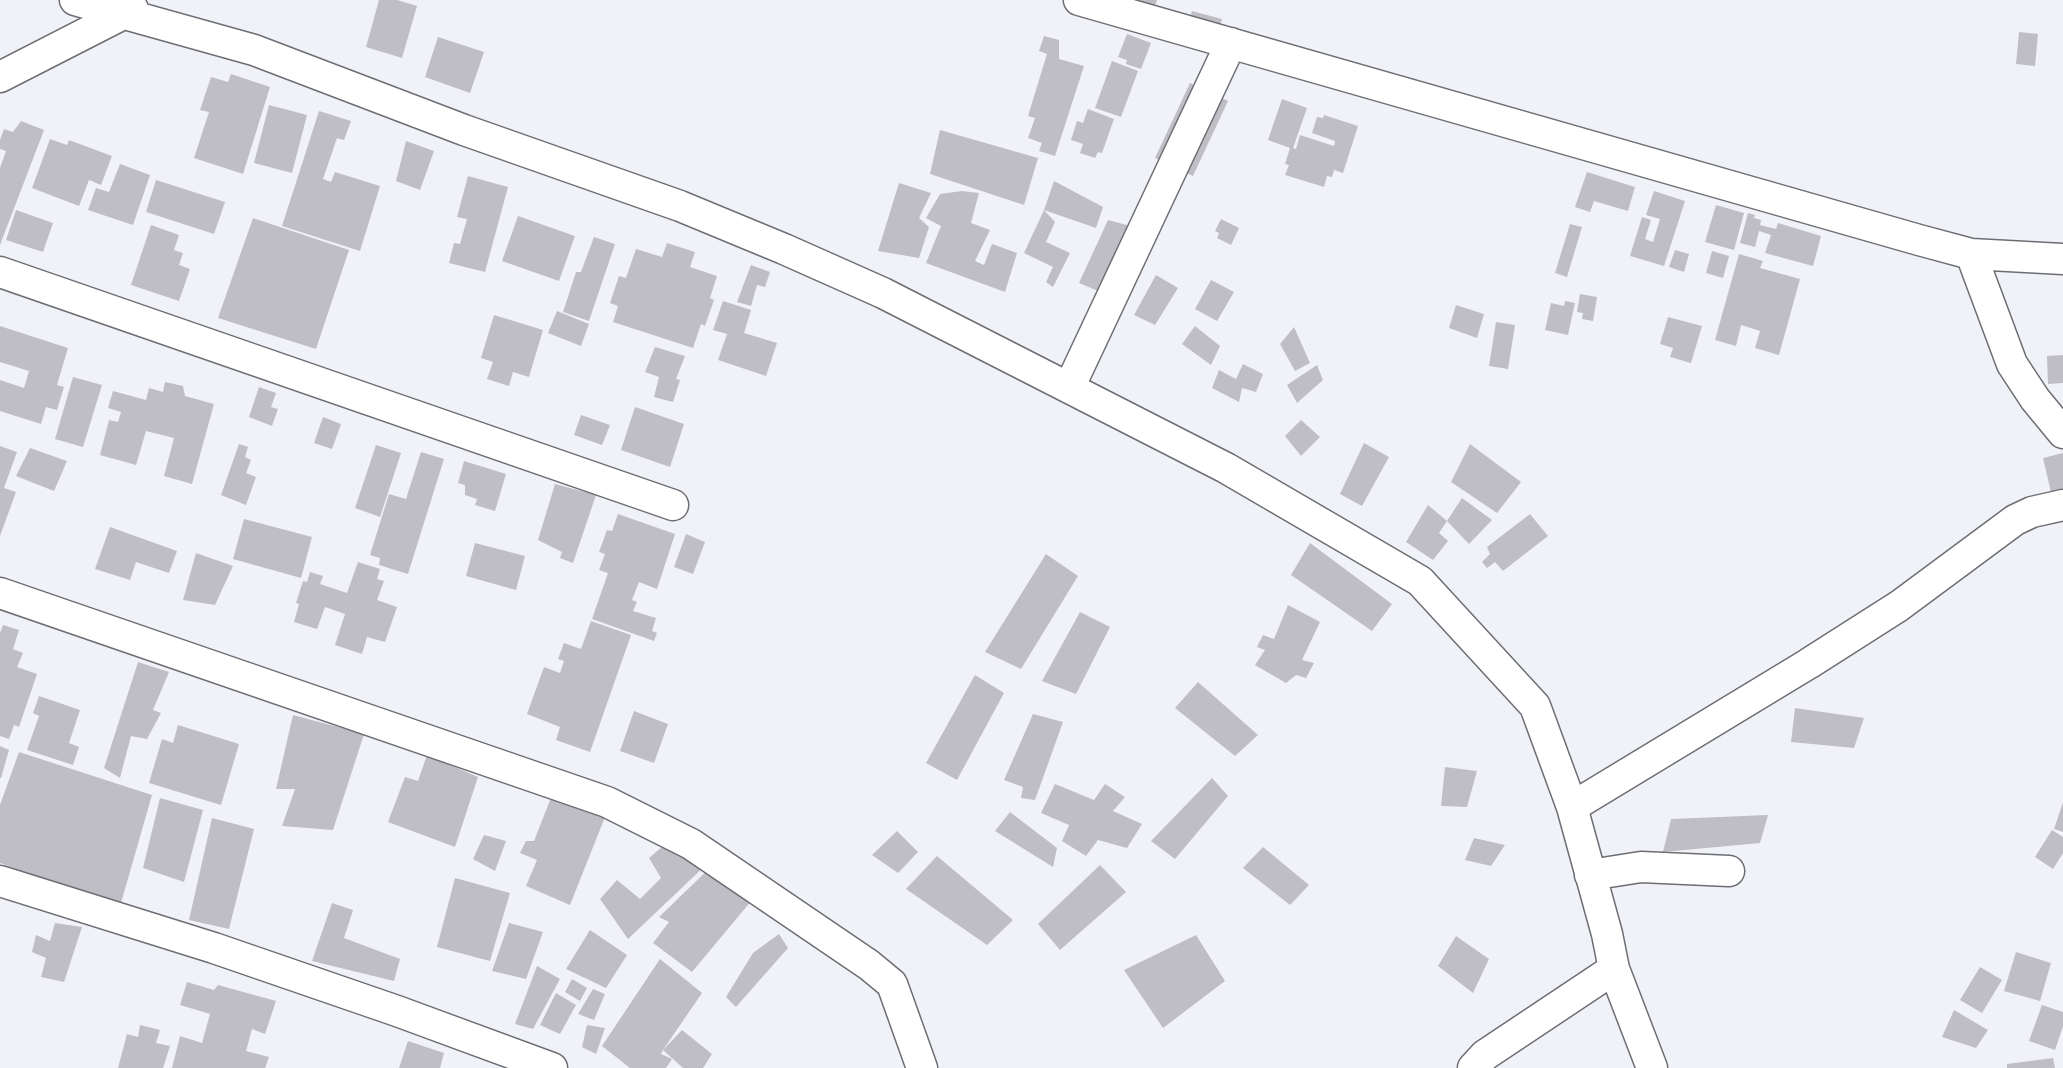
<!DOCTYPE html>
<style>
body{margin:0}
canvas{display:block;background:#f0f2f8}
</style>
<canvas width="2063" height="1068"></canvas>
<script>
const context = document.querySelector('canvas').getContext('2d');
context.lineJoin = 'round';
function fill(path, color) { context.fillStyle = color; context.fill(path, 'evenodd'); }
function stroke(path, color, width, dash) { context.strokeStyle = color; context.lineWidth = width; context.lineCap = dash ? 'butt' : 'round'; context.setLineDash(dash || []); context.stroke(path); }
fill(new Path2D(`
 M379,0H397L417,6L402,58L366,47Z
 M1137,0H1157L1153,13L1135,8Z
 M1192,11L1222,19L1217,37L1187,28Z
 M2019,32L2038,34L2035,66L2016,64Z
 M1127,34L1151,43L1141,69L1126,64L1127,60L1118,57Z
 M1044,36L1059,40V59L1084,66L1055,156L1039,151L1042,143L1028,138L1035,118L1028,116L1047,54L1039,51Z
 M438,37L484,52L470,93L425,77Z
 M1112,61L1138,71L1121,117L1095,108Z
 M231,74L270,87L243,174L194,158L209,112L200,110L211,77L228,82Z
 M1190,83L1228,101L1193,176L1155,158Z
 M1282,99L1307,108L1293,148L1296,149L1300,135L1334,146L1335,141L1312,133L1317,117L1323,118L1324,115L1358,126L1343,173L1334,170L1332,177L1327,176L1324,187L1285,175L1289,165L1285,164L1290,148L1268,140Z
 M269,105L307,115L292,173L254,163Z
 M1088,109L1114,119L1102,153L1098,152L1095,158L1080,153L1083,144L1071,140L1077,121L1083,123Z
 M319,111L351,121L344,140L337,138L323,179L331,182L335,172L380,186L360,251L282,226Z
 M21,121L44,130L0,245V168L6,151L0,149V140L4,129L13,132Z
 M940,130L1038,158L1024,205L930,174Z
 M50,139L67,145L69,140L112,156L101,185L89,180L79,206L32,188Z
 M406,141L434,151L420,190L396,181Z
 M120,164L150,175L133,225L88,210L96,188L109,192Z
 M1587,172L1635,187L1628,211L1594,201L1590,212L1575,207Z
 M468,176L508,187L485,272L449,263L454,243L460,244L467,219L457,217Z
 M156,180L225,202L214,234L146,212Z
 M1054,181L1103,207L1096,228L1044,210Z
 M899,183L931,193L919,218L929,227L919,258L878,251Z
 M962,191L979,193L971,223L990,230L975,261L984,265L992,244L1017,253L1005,292L926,263L941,226L926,218L940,194Z
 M1654,191L1685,201L1664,266L1630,256L1642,217L1651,220L1645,239L1653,242L1660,219L1646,215Z
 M1716,205L1744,213L1734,250L1705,242Z
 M16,210L53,223L43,252L6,240Z
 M1044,210L1055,222L1046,242L1070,253L1053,287L1046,282L1053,267L1024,253Z
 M1748,213L1755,215L1754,218L1761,220L1760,225L1776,229L1778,223L1821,236L1813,266L1765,253L1771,235L1759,231L1755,247L1740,243Z
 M518,216L575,236L559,281L502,261Z
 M253,218L349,250L316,349L218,318Z
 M1221,219L1239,228L1231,245L1217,238L1219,233L1215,231Z
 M1108,220L1134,227L1103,293L1079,283Z
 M1570,224L1582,227L1567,277L1555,273Z
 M151,225L179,235L174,250L183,253L179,265L190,269L179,301L131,285Z
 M594,237L615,244L589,321L563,312L576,272H581Z
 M667,243L695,252L690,267L717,276L710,298L714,300L705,326L701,324L693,348L613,322L618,306L610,303L619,276L626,278L636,249L662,257Z
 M1675,250L1689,254L1684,272L1669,267Z
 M1712,251L1729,256L1723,278L1706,273Z
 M1739,254L1763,261L1760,268L1800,279L1779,355L1755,348L1760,331L1741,325L1736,346L1715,340Z
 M751,265L770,272L765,287L757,285L751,306L737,302Z
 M1156,275L1178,288L1155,325L1134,315Z
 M1211,280L1234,292L1217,321L1195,309Z
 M1580,294L1597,297L1593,321L1582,319L1583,313L1577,312Z
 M723,301L751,310L744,333L777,343L766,376L718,360L727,334L713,330Z
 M1565,301L1575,303L1568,335L1545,330L1551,303L1564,306Z
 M1456,305L1484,314L1477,338L1449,328Z
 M557,311L589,324L581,346L548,333Z
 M494,315L543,330L529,377L513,372L509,386L487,379L493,362L481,358Z
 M1668,317L1702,326L1691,363L1670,357L1673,348L1660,344Z
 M1496,322L1515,325L1508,369L1489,366Z
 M0,326L68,348L57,385L64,387L57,410L46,407L41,424L0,411V380L24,388L29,371L0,362Z
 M1195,326L1220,346L1211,365L1182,344Z
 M1294,327L1310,363L1295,371L1280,344Z
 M655,347L685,356L676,379L680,380L673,402L654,397L659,377L645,372Z
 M2063,355V383L2048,384L2047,356Z
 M1243,364L1263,374L1256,392L1242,388L1239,402L1212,388L1219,370L1236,379Z
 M1317,365L1323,380L1297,403L1287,385Z
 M73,377L102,385L83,447L55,439Z
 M165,382L183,386L185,396L214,404L192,484L164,476L174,438L146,431L136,465L100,455L109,420L118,422L121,412L108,408L113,391L146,400L149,388L163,392Z
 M259,387L276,393L271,407L278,409L272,426L249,417Z
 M635,407L684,424L670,467L621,450Z
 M581,415L610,425L602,445L574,435Z
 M323,417L341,424L332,449L314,443Z
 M1301,420L1320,437L1301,456L1285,436Z
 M1364,443L1389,457L1362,506L1340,494Z
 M239,444L248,447L245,457L251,460L246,473L256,477L246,505L221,495Z
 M1470,444L1521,482L1497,513L1451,482Z
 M376,445L401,453L380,517L355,508Z
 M0,446L17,452L4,488L16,492L0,536Z
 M30,448L67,461L54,491L16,476Z
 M421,452L444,459L408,574L379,565L380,558L370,555L389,494L406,499Z
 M2063,453V499L2053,501L2043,458Z
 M464,461L506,474L495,511L475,505L477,499L465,495V485L458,483Z
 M555,484L596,495L573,563L560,558L562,552L538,540Z
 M1462,498L1492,520L1469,544L1447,521Z
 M1428,505L1447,521L1439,533L1448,541L1433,560L1406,542Z
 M618,514L675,534L657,589L639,582L632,600L637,602L633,611L656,618L652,631L657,633L654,641L592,619L608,573L599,570L605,554L599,552L607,530L612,531Z
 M1530,514L1548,536L1503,571L1495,562L1487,568L1482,562L1490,554L1487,547Z
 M244,519L312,537L301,578L233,559Z
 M110,527L177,551L169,573L136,562L130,580L95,569Z
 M686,534L705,542L693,574L674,567Z
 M475,543L525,556L516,590L466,576Z
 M1310,543L1392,604L1372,631L1291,575Z
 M196,553L233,566L215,605L183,600Z
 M1046,554L1078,576L1021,669L985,652Z
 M358,562L380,569L377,579L384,581L377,600L397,607L385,642L367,637L362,654L335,645L345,614L325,607L317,629L294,622L299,604L296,603L303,581L307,582L310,572L323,576L320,584L347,593Z
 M1288,605L1320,622L1302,660L1314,663L1306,678L1296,675L1286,683L1255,665L1265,650L1257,647L1263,635L1274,639Z
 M1080,612L1110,627L1076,694L1042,681Z
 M591,621L631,635L590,752L556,740L560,727L527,714L544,667L560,673L564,661L558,659L564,643L581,649Z
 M3,625L19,630L13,649L23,653L17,667L37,674L19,727L14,725L9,739L0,736V633Z
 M138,662L169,672L153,710L161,713L147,739L131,736L120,778L104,768Z
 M975,675L1004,693L957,780L926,763Z
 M1198,682L1258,735L1235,756L1175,708Z
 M39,696L80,710L69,743L79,747L73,765L27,750L39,716L33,713Z
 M1795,708L1864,718L1854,748L1791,742Z
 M634,711L668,724L654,763L620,751Z
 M1033,714L1063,722L1035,800L1021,798L1023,787L1004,780Z
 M293,715L364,734L333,830L282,826L295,789H276Z
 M178,725L239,744L221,805L149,783L162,739L173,743Z
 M0,746L9,750L1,778H0Z
 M19,752L152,795L121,903L88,895L0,863V805Z
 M427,755L478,777L455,847L388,822L405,777L418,781Z
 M1445,767L1477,771L1467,807L1441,806Z
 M1212,778L1228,796L1175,859L1151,841Z
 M1055,784L1094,800L1105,784L1125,797L1113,811L1142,824L1127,848L1098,840L1086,856L1062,841L1069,825L1041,813Z
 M552,795L605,817L570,905L526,886L537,860L520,853L526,841H534Z
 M160,798L203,810L184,882L143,868Z
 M2063,802V832L2054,829Z
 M1010,812L1057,848L1053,867L995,831Z
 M1768,815L1760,843L1663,852L1671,819Z
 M212,818L254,829L229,929L189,920Z
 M2052,830L2063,837V853L2053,869L2035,857Z
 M897,831L918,852L898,873L872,855Z
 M677,834L709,862L628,939L600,899L617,880L640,899L661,878L649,858Z
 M484,835L506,841L495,871L473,859Z
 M1474,838L1505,845L1491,866L1465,860Z
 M1263,847L1309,885L1290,905L1243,868Z
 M937,856L1013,920L987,945L906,889Z
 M717,861L752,900L692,972L653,943L669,922L659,917Z
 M1100,865L1126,892L1060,950L1038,924Z
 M455,878L510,893L490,961L437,947Z
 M332,903L353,910L344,938L400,959L394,981L312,961Z
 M55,923L82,927L64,982L41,977L46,958L32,952L36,935L50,941Z
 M509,923L543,932L526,979L492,971Z
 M590,930L627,955L606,988L566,969Z
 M779,934L788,948L736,1007L726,997L753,953Z
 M1196,935L1225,981L1163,1028L1124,970Z
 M1456,936L1489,959L1473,993L1438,966Z
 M2016,952L2051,963L2040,1001L2004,991Z
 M660,959L702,993L663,1050L682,1030L712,1054L703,1068H683L663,1050L661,1054L672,1059L666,1068H630L602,1046Z
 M537,966L560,979L533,1029L515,1024Z
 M1980,967L2002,980L1982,1013L1960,1000Z
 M572,979L587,988L580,1001L565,992Z
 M187,982L214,990L218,985L276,1001L265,1034L252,1029L246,1051L269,1057L265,1068H172L180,1036L202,1043L210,1014L180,1005Z
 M593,989L605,994L594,1020L578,1014Z
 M556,993L576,1005L560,1034L540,1025Z
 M2042,1005L2063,1012V1026L2055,1050L2029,1041Z
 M1954,1010L1988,1030L1976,1048L1942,1037Z
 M140,1025L160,1030L156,1043L170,1046L163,1068H118L127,1034L138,1037Z
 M587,1025L605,1028L596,1054L582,1047Z
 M408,1041L444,1053L440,1068H399Z
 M2053,1058L2055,1068H2007V1064Z`), '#bfbec4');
const street = new Path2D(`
 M75,0L254,50L464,130L680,206L784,249L883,293L1226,468L1420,581L1535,706L1572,807L1607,934L1614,969L1652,1068
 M1079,0L1919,240L1971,254L2063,259
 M0,77L133,9
 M1971,254L2012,364L2035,399L2063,433
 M0,272L673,505
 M1069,388L1231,43
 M0,593L607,802L691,844L869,965L892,984L922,1068
 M1572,807L1808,664L1899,606L2015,520L2032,512L2063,505
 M1590,875L1641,867L1729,871
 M0,881L214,948L397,1011L552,1068
 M1473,1068L1485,1055L1614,969`);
stroke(street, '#6c6e73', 33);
stroke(street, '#fff', 30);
</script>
